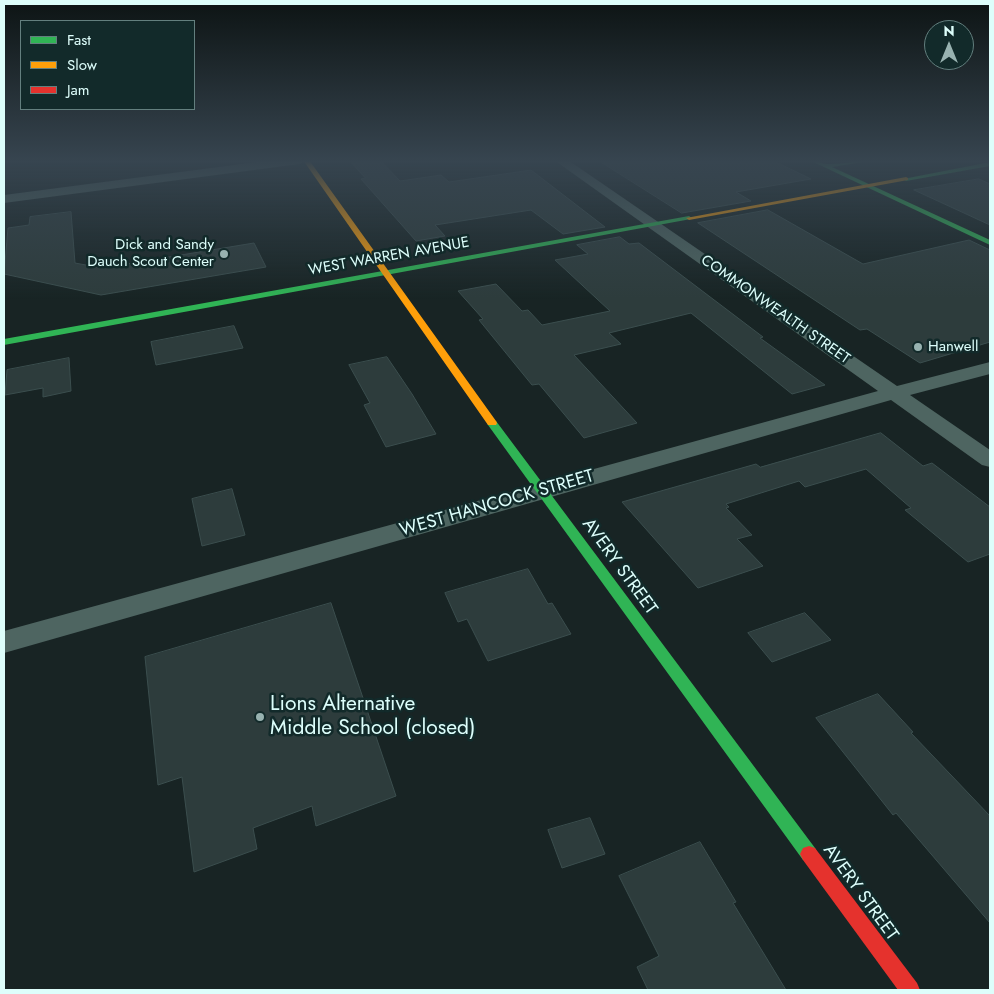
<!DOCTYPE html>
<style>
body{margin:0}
#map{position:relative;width:994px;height:994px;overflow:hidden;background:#182424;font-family:Jost,sans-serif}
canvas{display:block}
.frame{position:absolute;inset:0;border:5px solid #ddfefb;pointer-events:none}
.legend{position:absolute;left:20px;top:20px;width:175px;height:90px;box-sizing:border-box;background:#122a2a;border:1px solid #637f7e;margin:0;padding:6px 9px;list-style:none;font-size:15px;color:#ddfefb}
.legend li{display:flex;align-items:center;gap:10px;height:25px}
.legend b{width:25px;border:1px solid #637f7e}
.north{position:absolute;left:924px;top:20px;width:50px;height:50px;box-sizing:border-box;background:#122a2a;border:1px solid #637f7e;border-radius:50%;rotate:0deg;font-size:14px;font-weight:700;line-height:20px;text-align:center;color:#ddfefb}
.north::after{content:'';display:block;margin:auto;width:18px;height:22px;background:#98b2b0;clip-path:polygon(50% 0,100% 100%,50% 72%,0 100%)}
</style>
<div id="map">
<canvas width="994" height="994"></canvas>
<div class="frame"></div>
<ul class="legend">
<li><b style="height:6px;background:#30b455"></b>Fast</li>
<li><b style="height:6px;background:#ff9f0a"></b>Slow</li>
<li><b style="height:6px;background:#e5322d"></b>Jam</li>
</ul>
<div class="north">N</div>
</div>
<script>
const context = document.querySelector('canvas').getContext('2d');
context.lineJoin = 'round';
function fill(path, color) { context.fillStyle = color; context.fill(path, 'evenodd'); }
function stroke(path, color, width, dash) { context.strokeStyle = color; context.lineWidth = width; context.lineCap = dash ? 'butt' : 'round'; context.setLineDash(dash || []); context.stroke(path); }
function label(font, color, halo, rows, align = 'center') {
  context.font = font + ' Jost,sans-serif'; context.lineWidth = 5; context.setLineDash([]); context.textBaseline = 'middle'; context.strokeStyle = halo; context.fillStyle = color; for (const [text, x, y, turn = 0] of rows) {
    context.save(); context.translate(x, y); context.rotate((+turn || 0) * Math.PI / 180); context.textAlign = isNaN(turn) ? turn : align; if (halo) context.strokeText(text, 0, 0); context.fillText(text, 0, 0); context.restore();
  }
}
const building = new Path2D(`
 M349,160H380L400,181L441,175L449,182L531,170L605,227L563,234L531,210L435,225L445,236L416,241L361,179L365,178Z
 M598,160H772L811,179L736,192L751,201L682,213Z
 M979,179L990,184V225L914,190Z
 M768,210L863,264L969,240L990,250V342L920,363L867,329L860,330L698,223Z
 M71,212L75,263L102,268L254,243L266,267L101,295L4,274L8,228L29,225L30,217Z
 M620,237L629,244L639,243L763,337L760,338L825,385L792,394L691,313L609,333L621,344L574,355L637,423L584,438L539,384L532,385L479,320L483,319L458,291L496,284L522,311L528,310L542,325L610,311L555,260L588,254L577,245Z
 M234,326L243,348L156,365L151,342Z
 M387,357L412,394L436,434L386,447L364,405L370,403L349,365Z
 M69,358L71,391L43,397V388L5,395L7,370Z
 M881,433L923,466L932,463L990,507V554L968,562L905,510L911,508L866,469L805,487L799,481L726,504L729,507L726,508L752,535L737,539L763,566L698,588L622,502L756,464L760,467Z
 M232,489L245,535L202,546L192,499Z
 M528,569L548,604L552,603L571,634L488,661L467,619L458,622L445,593Z
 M331,603L396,796L316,826L312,806L253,828L257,849L194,872L182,777L158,785L145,657Z
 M805,613L831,640L772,662L748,633Z
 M878,694L913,732L911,733L990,816V923L896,813L893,815L816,718Z
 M590,818L605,854L562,868L548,830Z
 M700,842L736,902L733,903L786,990H648L637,967L659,956L619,876Z`);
fill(building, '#2d3c3c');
stroke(building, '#3b4e4e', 1);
fill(new Path2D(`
 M272,160H306L300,164L4,203V195Z
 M554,160H568L897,386L990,362V374L910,395L990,450V467L982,465L891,400L4,653V631L878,391Z`), '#4e6561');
fill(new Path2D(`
 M809,160C816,160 822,164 828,164C844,164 860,160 876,160L832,167L990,240V245Z
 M990,162V166L906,181L903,179Z
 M689,216L692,218L691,219L4,345V339Z
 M492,420L496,421L815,848L818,854L815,860L809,862L803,860L488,425L487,423L488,421Z`), '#30b455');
fill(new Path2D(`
 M303,160H309L496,421L497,423L496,425H488Z
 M906,177L908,178V180L689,220L686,218Z`), '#ff9f0a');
fill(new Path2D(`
 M809,846L815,848L917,983L920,990H898L803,860L800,854L803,848Z`), '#e5322d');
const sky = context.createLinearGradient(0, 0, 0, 299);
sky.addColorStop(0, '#0d1414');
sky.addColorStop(0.54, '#374550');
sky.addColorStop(1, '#37455000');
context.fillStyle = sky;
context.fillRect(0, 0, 994, 299);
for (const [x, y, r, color] of [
 [224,254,5,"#98b2b0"],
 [918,347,5,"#98b2b0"],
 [260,717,5,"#98b2b0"]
]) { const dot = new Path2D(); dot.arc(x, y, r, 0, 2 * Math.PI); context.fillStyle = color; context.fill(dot); stroke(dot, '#122a2a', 2); }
label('15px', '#ddfefb', '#122a2a', [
 ["Dick and Sandy",214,245],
 ["Dauch Scout Center",214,262],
 ["Hanwell",928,347,"left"]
], 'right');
label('15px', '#ddfefb', '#122a2a', [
 ["WEST WARREN AVENUE",389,257,-10],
 ["COMMONWEALTH STREET",775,310,35]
]);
label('18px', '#ddfefb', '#122a2a', [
 ["WEST HANCOCK STREET",497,504,-16],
 ["AVERY STREET",619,567,54],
 ["AVERY STREET",860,893,54]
]);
label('21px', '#ddfefb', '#122a2a', [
 ["Lions Alternative",270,705],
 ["Middle School (closed)",270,729]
], 'left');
</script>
